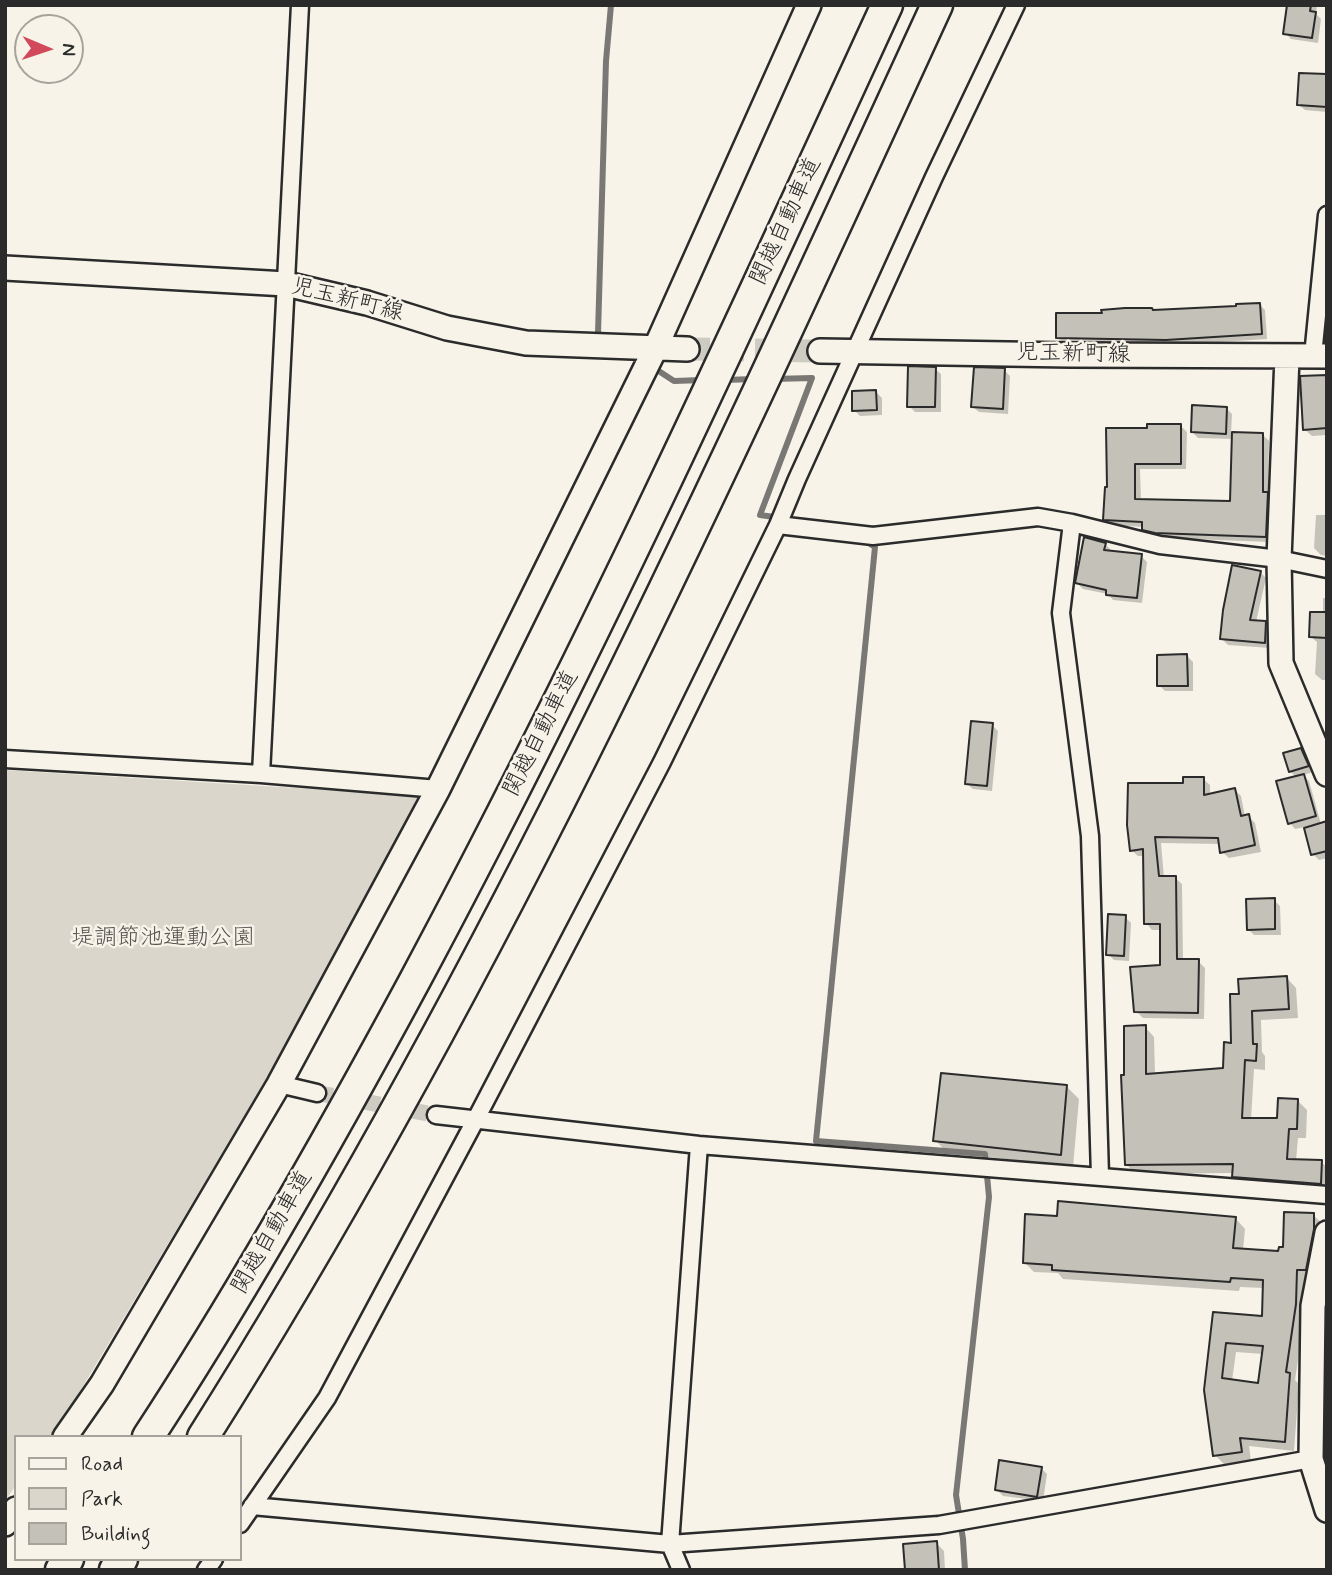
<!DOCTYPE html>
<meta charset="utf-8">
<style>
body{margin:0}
#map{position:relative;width:1332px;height:1575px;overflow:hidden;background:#f7f3e8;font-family:Mynerve,sans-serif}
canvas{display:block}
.frame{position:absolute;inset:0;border:7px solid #2b2b2b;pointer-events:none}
.legend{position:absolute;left:14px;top:1435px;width:228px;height:126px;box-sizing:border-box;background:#f7f3e8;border:2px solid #a5a39c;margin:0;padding:9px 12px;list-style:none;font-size:21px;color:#2b2b2b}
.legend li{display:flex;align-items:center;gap:14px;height:35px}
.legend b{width:35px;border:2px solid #a5a39c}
.north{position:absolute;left:14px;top:14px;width:70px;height:70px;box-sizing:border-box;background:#f7f3e8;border:2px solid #a5a39c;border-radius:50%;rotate:92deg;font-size:19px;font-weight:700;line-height:28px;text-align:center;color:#2b2b2b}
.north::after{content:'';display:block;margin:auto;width:24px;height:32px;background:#d1495b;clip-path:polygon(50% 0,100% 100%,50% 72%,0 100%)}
</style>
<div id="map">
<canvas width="1332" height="1575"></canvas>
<div class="frame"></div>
<ul class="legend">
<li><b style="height:9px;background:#f7f3e8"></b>Road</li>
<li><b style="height:19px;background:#dad6cc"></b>Park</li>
<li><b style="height:19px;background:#c4c1b9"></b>Building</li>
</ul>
<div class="north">N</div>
</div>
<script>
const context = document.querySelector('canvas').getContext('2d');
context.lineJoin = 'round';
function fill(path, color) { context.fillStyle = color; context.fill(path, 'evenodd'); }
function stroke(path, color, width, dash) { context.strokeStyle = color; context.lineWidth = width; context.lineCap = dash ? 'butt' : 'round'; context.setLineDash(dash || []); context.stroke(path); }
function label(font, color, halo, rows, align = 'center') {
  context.font = font + ' Mynerve,"Klee One",sans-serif'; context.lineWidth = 5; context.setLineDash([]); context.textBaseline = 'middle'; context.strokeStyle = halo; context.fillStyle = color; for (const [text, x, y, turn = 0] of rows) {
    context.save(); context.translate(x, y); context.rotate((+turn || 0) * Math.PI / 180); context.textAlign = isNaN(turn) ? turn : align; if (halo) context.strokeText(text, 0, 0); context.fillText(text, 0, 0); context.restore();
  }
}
fill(new Path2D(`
 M5,770L426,796L264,1083L76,1398L49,1437H16V1485L5,1501Z`), '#dad6cc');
fill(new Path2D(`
 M1289,5H1317L1316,14L1321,19L1318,43L1291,39L1285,33Z
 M1327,76V112L1305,110L1299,105Z
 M1259,304L1265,310L1267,339L1173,345L1144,343L1121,345L1119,343L1064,344L1058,338L1103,315L1238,308Z
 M935,369L941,374V412H915L909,406Z
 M1004,370L1010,376L1008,414L979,412L973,407Z
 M1327,376V435L1312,436L1305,430Z
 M876,392L882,398V415L860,416L854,410Z
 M1226,408L1232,414L1231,434L1263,435L1269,441L1268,495L1273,500L1271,542L1162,538L1150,535L1144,527L1111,525L1105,519L1149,430L1181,426L1187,432L1186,469H1140L1141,501L1232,503L1234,439L1198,438L1192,432Z
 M1316,515H1327V556L1321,555L1314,548Z
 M1105,544L1111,550L1110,553L1141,556L1147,562L1142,603L1113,600L1108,594L1083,589L1077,583Z
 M1260,572L1266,578L1256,622L1265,623L1271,629L1270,648L1228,645L1222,639Z
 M1323,598H1327V680H1322L1315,674L1317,642L1311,637L1323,614Z
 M1187,656L1193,662V691H1165L1159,685Z
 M992,725L998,731L992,791L973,789L967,784Z
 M1300,750L1306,756L1313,772L1303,775L1309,781L1321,824L1327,823V858L1319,860L1313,854L1305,827L1295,829L1290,823L1297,778L1290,771Z
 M1203,779L1210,785V795L1235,790L1241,796L1245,817L1248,816L1255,823L1261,852L1229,858L1222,852L1220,844L1161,843L1164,878H1175L1182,884L1183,961H1198L1205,968L1204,1019L1143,1018L1136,1011L1162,966V930H1152L1146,923L1145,856H1138L1131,850L1185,785Z
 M1274,900L1280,906L1281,935H1254L1248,929Z
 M1125,917L1131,923L1129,961L1114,960L1108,954Z
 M1287,978L1296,988L1298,1018L1261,1020L1262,1052L1265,1056V1070L1254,1069L1251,1120H1279L1297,1100L1307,1110L1306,1138H1298L1296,1161L1321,1162L1327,1167V1192L1244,1186L1234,1176V1173L1136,1174L1127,1165L1126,1077L1145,1027L1154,1037L1155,1075L1224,1070L1233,1045L1241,995Z
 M1067,1087L1079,1099L1073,1167L947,1152L935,1140Z
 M1313,1215L1323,1224L1315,1279L1305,1278V1314L1295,1380L1299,1384L1294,1451L1249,1446L1251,1461L1224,1464L1215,1455V1314L1264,1318V1288L1240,1287L1239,1291L1063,1279L1058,1273L1034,1272L1024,1262L1236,1219L1245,1229L1243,1250L1280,1253ZM1236,1352L1263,1354L1260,1385L1232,1381Z
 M1041,1468L1047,1474L1043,1501L1003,1496L997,1490Z
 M936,1543L944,1551L945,1570H907Z`), '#0003');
stroke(new Path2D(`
 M606,338L598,333L606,61L611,5
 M651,366L674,381L702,380
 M773,379L812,378L760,515L781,518
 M724,380L755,379
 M864,540L875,547L816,1141L985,1154L989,1197L956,1495L963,1539L965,1570`), '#7a7874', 6);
const building = new Path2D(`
 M1287,5H1311L1310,11L1316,12L1312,38L1283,34Z
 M1299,73L1327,74V107L1297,105Z
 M1260,303L1262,334L1166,340L1056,338V313H1102L1101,310L1125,308H1152L1153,310L1236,306V304Z
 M908,366L936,367L935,407H907Z
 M974,367L1005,368L1003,409L971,407Z
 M1327,375V428L1303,430L1300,376Z
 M876,390L877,410L852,411V391Z
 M1192,405L1227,407L1226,434L1191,432Z
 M1147,424H1181V464H1135V499L1230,501L1232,432L1263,433V492H1268L1266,537L1155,533L1142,530V522L1103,520L1105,487H1107L1106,428H1147Z
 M1084,537L1106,543L1104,550L1142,554L1137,598L1106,595V590L1075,583Z
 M1232,565L1261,571L1250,620L1266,621L1265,643L1220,639L1223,610Z
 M1310,612H1327V638L1309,637Z
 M1187,654L1188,686H1157V655Z
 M971,721L993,723L987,786L965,784Z
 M1301,748L1309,766L1289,772L1283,753Z
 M1304,774L1316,816L1288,824L1276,781Z
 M1183,777H1204V795L1235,788L1241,816L1249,814L1255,845L1220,853L1218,838L1155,837L1159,876H1176L1177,959H1199L1198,1013L1134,1012L1130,967L1160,965V924H1144L1143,849L1130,851L1127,825L1128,783H1183Z
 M1327,821V851L1311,855L1304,828Z
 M1275,898V929L1247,930L1246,899Z
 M1108,914L1126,915L1124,956L1106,955Z
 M1287,976L1289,1009L1252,1011L1253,1044H1257L1256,1061L1245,1060L1242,1118H1277L1278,1098L1298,1099L1297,1129H1289L1287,1159L1322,1160L1321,1184L1232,1177L1233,1164L1125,1165L1121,1075H1124V1026L1146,1025V1074L1223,1068L1224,1042L1231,1043L1230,994H1239L1238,979Z
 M941,1073L1067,1085L1061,1155L933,1141Z
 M1058,1201L1236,1217L1233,1248L1278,1251L1279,1247H1283L1284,1212L1314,1213V1229L1306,1270H1297L1296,1304L1286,1372L1290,1373L1285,1442L1240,1438L1242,1452L1213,1456L1204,1390L1213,1312L1262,1316L1263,1280L1231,1278L1230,1282L1052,1270V1265L1023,1263L1025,1214L1057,1216ZM1226,1343L1263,1346L1258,1383L1222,1378Z
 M999,1460L1042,1467L1037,1497L995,1490Z
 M937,1541L939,1570H905L903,1544Z`);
fill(building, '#c4c1b9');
stroke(building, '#2b2b2b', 2);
stroke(new Path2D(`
 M317,1093L436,1115`), '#cecbc2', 16, [16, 8]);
stroke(new Path2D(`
 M687,349L820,351`), '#cecbc2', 23, [23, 11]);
const street = new Path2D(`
 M1313,356L1327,215
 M1072,523L1061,613L1090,836L1100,1176
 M778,525L873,536L1038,517L1072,523L1160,545L1279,559L1327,569
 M5,759L261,774L438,789
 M261,774L300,5
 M279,1084L317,1093
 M436,1115L699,1145L1327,1195
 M252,1506L670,1544L939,1525L1311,1459
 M240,1524L327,1398L476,1119L662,762L778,525L797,479L934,177L1016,5
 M206,1570L214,1559
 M681,1570L670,1544L699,1145`);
const secondary = new Path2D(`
 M5,268L286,284L367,303L447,328L526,343L687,349
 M820,351L1070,355L1327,356
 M1287,357L1279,559L1281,663L1327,774
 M1327,1233L1313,1306L1311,1459L1327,1510
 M65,1437L102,1384L279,1084L438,789L655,349L809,5
 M5,1524L16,1509`);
const highway = new Path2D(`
 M148,1437C244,1290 331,1136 414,982C585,663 736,334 887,5
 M203,1437C490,983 713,492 937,5
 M61,1570L68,1559
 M115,1570L122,1559`);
stroke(street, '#2b2b2b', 21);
stroke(secondary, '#2b2b2b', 28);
stroke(highway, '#2b2b2b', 35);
stroke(street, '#f7f3e8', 16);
stroke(secondary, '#f7f3e8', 23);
stroke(highway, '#f7f3e8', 30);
label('23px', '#2b2b2b', '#f7f3e8', [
 ["関越自動車道",787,222,-65],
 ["児玉新町線",347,301,14],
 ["児玉新町線",1073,355,1],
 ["関越自動車道",542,734,-63],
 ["関越自動車道",273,1233,-60]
]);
label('23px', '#575653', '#f7f3e8', [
 ["堤調節池運動公園",163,939]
]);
</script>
